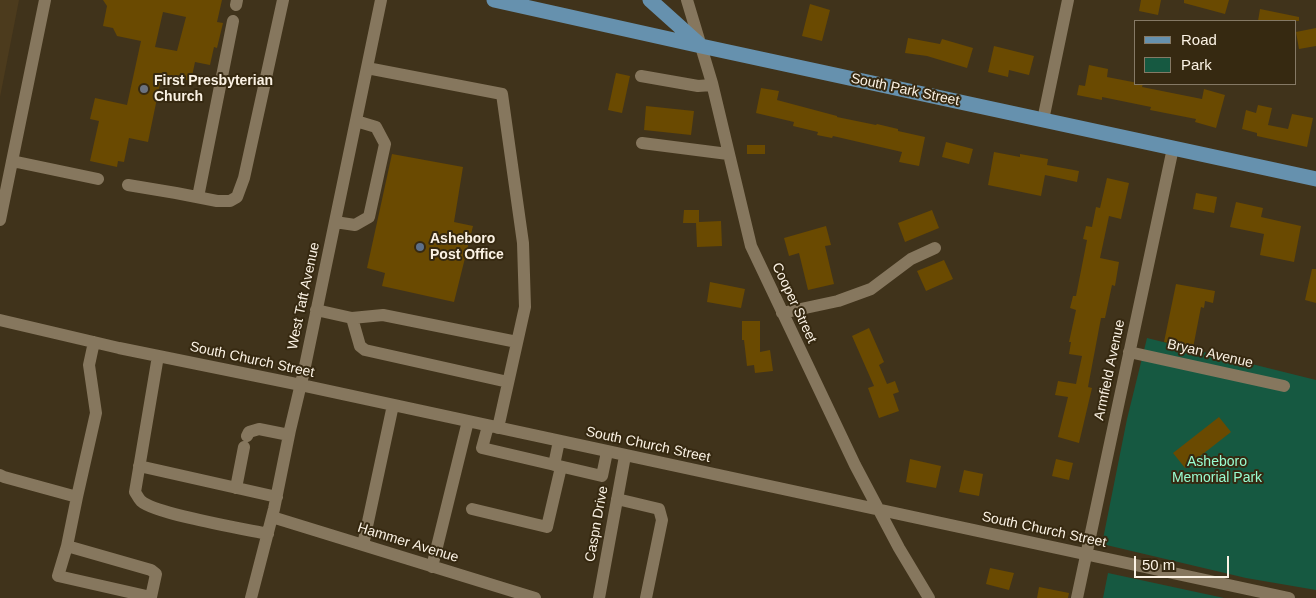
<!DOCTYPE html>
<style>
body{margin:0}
#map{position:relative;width:1316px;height:598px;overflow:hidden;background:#40331b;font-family:Helvetica,sans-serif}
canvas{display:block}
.legend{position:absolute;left:1134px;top:20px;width:162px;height:65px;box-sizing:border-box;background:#362911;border:1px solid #857965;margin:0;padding:6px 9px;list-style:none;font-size:15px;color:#fbf2e4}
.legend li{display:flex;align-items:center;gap:10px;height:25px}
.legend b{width:25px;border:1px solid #857965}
.scale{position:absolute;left:1134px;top:556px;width:95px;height:22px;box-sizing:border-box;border:2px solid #fbf2e4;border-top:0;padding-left:6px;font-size:15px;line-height:18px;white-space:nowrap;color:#fbf2e4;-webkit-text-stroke:4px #362911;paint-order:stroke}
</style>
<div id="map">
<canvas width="1316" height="598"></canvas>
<ul class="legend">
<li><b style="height:6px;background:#6691ae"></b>Road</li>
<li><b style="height:14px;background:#165941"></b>Park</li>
</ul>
<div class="scale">50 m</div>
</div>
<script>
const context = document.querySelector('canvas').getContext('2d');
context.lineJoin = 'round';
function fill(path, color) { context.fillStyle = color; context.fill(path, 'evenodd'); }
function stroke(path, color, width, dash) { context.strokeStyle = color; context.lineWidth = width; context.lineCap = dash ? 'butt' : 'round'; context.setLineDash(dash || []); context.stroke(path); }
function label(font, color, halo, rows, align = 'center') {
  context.font = font + ' Helvetica,sans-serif'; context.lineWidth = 4; context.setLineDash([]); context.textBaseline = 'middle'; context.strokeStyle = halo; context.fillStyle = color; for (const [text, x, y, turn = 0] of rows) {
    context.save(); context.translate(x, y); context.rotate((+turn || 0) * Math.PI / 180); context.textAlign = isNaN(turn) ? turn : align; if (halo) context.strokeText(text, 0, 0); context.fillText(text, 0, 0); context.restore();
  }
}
fill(new Path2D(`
 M0,0H19L0,97Z`), '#4c3b1d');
fill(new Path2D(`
 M1147,338L1316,380V590L1246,578L1102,544L1127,419Z
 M1108,573L1224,598H1103Z`), '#165941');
fill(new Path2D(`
 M103,0H222L217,22L223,23L217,48L214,47L210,65L195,62L191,81L162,74L148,142L129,138L124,162L118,161L117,167L90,161L99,121L90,119L95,98L127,105L141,41L117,36L113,28L103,26L107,6ZM163,12L186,17L177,51L155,47Z
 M1141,0H1161L1158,15L1139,11Z
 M1184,0H1229L1225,14L1184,3Z
 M810,4L830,10L822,41L802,36Z
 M1260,9L1299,17V21H1258Z
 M1316,28V46L1299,49L1296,32Z
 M908,38L940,44L942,39L973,48L967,68L927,56L905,53Z
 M994,46L1034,56L1029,75L1009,70L1008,77L988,72Z
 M1089,65L1108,69L1107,77L1143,84L1142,87L1202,99L1204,89L1225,95L1216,128L1195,122L1196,119L1150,110L1151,107L1102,97V100L1077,95L1079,85L1085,86Z
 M616,73L630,76L622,113L608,110Z
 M761,88L779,91L777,100L837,116V117L876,125L877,124L898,129V131L925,137L919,166L899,162L902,152L833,136L832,138L817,135L818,132L793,126L794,122L756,113Z
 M1258,105L1272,108L1268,125L1288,129L1292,114L1313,118L1307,147L1257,136V133L1242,129L1246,110L1256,113Z
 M646,106L694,111L691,135L644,130Z
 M946,142L973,149L969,164L942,157Z
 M747,145H765V154H747Z
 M994,152L1020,157V154L1048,159L1047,165L1079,171L1077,182L1045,175L1041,196L988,185Z
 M392,154L463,167L454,222L473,226L454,302L382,286L385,273L367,268Z
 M1107,178L1129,183L1121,219L1109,216L1100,258L1119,262L1115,286L1112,285L1105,318H1101L1088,387L1092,388L1079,443L1058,437L1068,397L1055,395L1058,381L1076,384L1082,356L1069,354L1071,342H1069L1076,310L1070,308L1073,296H1076L1087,240L1083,239L1086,226L1092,227L1096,207L1100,208Z
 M1196,193L1217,197L1214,213L1193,209Z
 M1236,202L1263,208L1261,217L1301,226L1294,262L1260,255L1264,234L1230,227Z
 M684,210H699V222L721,221L722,246L697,247L696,223H683Z
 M932,210L939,228L905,242L898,223Z
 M826,226L831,245L825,246L834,284L808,290L799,253L789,256L784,238Z
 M944,260L953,279L926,291L917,271Z
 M1312,269H1316V303L1305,300Z
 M710,282L745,289L741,308L707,302Z
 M1176,284L1215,291L1213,303L1205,301L1204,308L1201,307L1193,348L1164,342Z
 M742,321H760V352L770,350L773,371L755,373L754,365L747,366L744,340H742Z
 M869,328L884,362L879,365L887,384L895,381L899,392L893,394L899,411L879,418L868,388L874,386L852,336Z
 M1219,417L1231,432L1185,468L1173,453Z
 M910,459L941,466L936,488L906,482Z
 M1056,459L1073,463L1069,480L1052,476Z
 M964,470L983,474L979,496L959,492Z
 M990,568L1014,573L1009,590L986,584Z
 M1039,587L1069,593L1068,598H1037Z`), '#6a4a01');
stroke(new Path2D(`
 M687,0L712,83L751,246L855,465L899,548L929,598
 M236,5L237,0
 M367,68L502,94L523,243L525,307L498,428
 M641,76L698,86L712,85
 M1043,120L1068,0
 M642,143L728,154
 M12,161L98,179
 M128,185L176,193L217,201H230L237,197L244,178L283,0
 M198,197L233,21
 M0,220L45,0
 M335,222L355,225L369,217L385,144L376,127L356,121
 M316,310L352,318L383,315L517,342
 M782,313L838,301L871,289L911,259L935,248
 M352,318L360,346L365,350L508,382
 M0,320L119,348L301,385L1289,598
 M1129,352L1284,386
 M158,356L135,492C137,495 139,499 141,501C155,514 244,529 268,534
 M488,426L482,448L602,476L607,452
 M247,436L249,432L259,429L289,435
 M554,465L559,441
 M139,466L277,497
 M0,475L4,477L77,497L96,413L89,365L94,342
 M236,488L244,447
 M617,499L659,509L662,520L646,598
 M472,509L547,527L561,467
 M272,517L535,598
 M363,545L393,405
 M67,546L58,576L151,597L156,574L151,570L67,546L77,497
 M432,567L468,421
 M251,598L274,509L290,430L304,371L381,0
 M599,598L625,456
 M1077,598L1173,148`), '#86775e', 12);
stroke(new Path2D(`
 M494,0L701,46L1316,179
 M650,0L699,44`), '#6691ae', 15);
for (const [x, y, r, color] of [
 [144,89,5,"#6b7280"],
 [420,247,5,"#5c6f8a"]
]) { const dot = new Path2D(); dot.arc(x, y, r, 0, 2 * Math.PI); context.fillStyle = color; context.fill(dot); stroke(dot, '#362911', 2); }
label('bold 14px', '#fbf2e4', '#362911', [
 ["First Presbyterian",154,81],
 ["Church",154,97],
 ["Asheboro",430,239],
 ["Post Office",430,255]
], 'left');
label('14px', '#fbf2e4', '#362911', [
 ["South Park Street",905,90,12],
 ["West Taft Avenue",304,296,-78],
 ["Cooper Street",794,303,65],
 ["Bryan Avenue",1210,354,13],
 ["South Church Street",252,360,12],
 ["Armfield Avenue",1110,370,-78],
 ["South Church Street",648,445,12],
 ["Caspn Drive",597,524,-80],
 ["South Church Street",1044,530,12],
 ["Hammer Avenue",408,543,17]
]);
label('14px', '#98fcd1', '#362911', [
 ["Asheboro",1217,462],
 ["Memorial Park",1217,478]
]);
</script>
